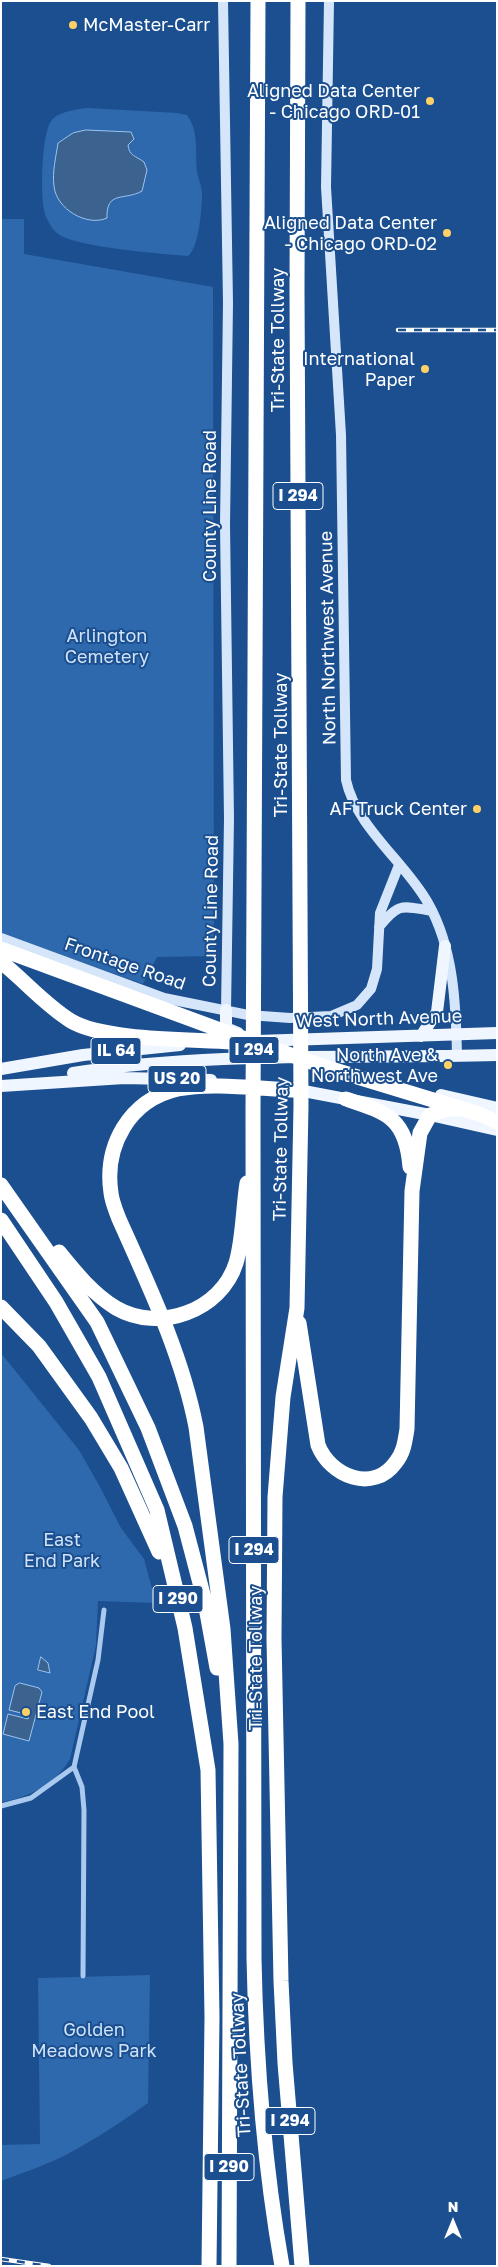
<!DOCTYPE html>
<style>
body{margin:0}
#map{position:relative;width:498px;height:2267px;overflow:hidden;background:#1b4f8f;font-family:"Golos Text",sans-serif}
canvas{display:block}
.frame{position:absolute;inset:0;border:2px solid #fff;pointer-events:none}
.north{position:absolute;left:428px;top:2197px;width:50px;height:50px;-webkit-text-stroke:4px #1b4f8f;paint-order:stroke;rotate:0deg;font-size:14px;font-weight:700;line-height:20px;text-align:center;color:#fff}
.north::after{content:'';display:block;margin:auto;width:18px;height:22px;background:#fff;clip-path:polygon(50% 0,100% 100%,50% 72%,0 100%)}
</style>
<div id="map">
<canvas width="498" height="2267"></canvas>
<div class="frame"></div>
<div class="north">N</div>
</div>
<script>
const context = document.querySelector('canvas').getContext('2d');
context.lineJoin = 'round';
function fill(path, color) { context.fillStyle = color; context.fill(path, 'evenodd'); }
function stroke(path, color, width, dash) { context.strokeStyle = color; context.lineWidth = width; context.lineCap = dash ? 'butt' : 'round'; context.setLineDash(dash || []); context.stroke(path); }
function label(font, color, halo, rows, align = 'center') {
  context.font = font + ' "Golos Text",sans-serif'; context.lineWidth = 4; context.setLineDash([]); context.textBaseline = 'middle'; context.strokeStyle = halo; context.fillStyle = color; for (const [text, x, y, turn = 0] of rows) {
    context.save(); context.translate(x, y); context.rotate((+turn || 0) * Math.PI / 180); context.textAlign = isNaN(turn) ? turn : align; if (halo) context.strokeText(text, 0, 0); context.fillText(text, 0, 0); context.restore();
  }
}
fill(new Path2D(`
 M87,108L177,113L187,115C199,131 195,152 197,171C198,178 202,186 202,194C202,208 199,248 188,256C163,254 72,247 57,233C52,230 47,219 45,214C40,198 41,132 52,120C58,112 78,109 87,108Z
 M1,219H24V254L213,287L214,956L157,957L143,984L1,934Z
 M1,1353L79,1450L100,1487L121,1528L144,1559L156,1603L98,1601L96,1645L70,1759C56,1784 28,1798 1,1802Z
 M150,1975L148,2103C124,2120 99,2137 73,2151C50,2164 25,2172 1,2181V2145L40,2144L38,1978Z`), '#2e69ad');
const water = new Path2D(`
 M86,130L131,132L134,139L128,145C129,156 136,156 144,162L147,170L142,191C125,201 106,190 107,218C87,227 56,209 54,186C52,172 56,157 58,143L73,133Z
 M41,1657L48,1663L50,1673L38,1670Z
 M20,1683L39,1688L42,1692L29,1741L3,1734L8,1714L28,1719L29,1715L9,1710L15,1686Z`);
fill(water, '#3c6290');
stroke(water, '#9cc4f0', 1);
stroke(new Path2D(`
 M1,1806L31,1798L74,1767
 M83,1976L84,1810L82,1787L74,1767L98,1660L104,1610`), '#a9c9ee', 5);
stroke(new Path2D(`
 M223,1L228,303L225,525L229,819L226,1010
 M329,1L326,187L341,435L346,780C356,827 406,863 428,903C454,949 456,1005 457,1056
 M379,927C399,902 402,906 432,911
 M1,938L164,998L248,1015L290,1018L331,1016L357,1005L371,989L377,969L380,913L399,865`), '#d6e6fa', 10);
stroke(new Path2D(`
 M226,1010V1028L238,1033
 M421,1036L437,1012L445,946
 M257,1041L497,1033
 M1,1069L83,1055L180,1045
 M73,1073C213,1051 355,1059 497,1055
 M1,1086L124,1078L211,1080
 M293,1089L430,1115L497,1130
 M441,1095L497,1108`), '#f0f6ff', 12);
stroke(new Path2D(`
 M258,1L253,1109L254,1958C256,2062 264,2164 282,2266
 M298,1L297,289L301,1106L297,1308L283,1397L275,1497L274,1639L281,1981L285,2063L302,2266
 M1,949L223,1031L328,1068L479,1114L497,1122
 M1,962C25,981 45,1005 71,1021C105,1041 191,1039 232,1042
 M346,1099C388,1113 406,1118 410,1167
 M1,1185L97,1322L148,1428L185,1526L205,1602L217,1668
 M1,1220L56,1302L99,1377L157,1510L185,1628L208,1770L212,2017L209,2266
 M59,1252C76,1273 93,1294 116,1308C159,1333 221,1311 236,1263C243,1240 243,1208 247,1183
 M1,1307L39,1346L91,1418L121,1468L159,1552
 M299,1323L318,1445C330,1476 373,1494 396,1462C404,1452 405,1441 407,1429L412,1191L420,1133L430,1115L448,1109H462
 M229,2266L231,1744L223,1629L196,1427C182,1355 149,1286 119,1219C116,1211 112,1202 111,1193C104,1146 129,1100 178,1089C212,1082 261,1089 297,1090`), '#fff', 15);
const rail = new Path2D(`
 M398,330H497
 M1,2259L49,2266`);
stroke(rail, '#fff', 4.5);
stroke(rail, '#1b4f8f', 2.5, [8]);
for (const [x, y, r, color] of [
 [73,25,5,"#ffd166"],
 [430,101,5,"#ffd166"],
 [447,233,5,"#ffd166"],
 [425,369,5,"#ffd166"],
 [477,809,5,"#ffd166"],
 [448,1065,5,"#ffd166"],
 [26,1712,5,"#ffd166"]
]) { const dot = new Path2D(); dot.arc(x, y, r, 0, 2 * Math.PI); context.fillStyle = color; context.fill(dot); stroke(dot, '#1b4f8f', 2); }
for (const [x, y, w] of [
 [298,496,50],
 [254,1050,50],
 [116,1051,50],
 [177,1079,58],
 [254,1550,50],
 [178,1599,50],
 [290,2121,50],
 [229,2167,50]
]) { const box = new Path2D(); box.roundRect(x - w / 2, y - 13.5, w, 27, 4); context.fillStyle = '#1b4f8f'; context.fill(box); stroke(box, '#fff', 1); }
label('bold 16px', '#fff', null, [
 ["I 294",298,496],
 ["I 294",254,1050],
 ["IL 64",116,1051],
 ["US 20",177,1079],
 ["I 294",254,1550],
 ["I 290",178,1599],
 ["I 294",290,2121],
 ["I 290",229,2167]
]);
label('18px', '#fff', '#1b4f8f', [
 ["McMaster-Carr",83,25,"left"],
 ["Aligned Data Center",420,91],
 ["- Chicago ORD-01",420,112],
 ["Aligned Data Center",437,223],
 ["- Chicago ORD-02",437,244],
 ["International",415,359],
 ["Paper",415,380],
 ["AF Truck Center",467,809],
 ["North Ave &",438,1055],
 ["Northwest Ave",438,1076],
 ["East End Pool",36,1712,"left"]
], 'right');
label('18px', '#fff', '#1b4f8f', [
 ["Tri-State Tollway",278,340,-90],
 ["County Line Road",210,506,-90],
 ["North Northwest Avenue",328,638,-91],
 ["Tri-State Tollway",281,745,-90],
 ["County Line Road",211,911,-89],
 ["Frontage Road",125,964,19],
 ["West North Avenue",379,1019,-2],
 ["Tri-State Tollway",281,1149,-89],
 ["Tri-State Tollway",256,1658,-90],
 ["Tri-State Tollway",241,2065,-93]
]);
label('18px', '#cfe3fa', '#1b4f8f', [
 ["Arlington",107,636],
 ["Cemetery",107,657],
 ["East",62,1540],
 ["End Park",62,1561],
 ["Golden",94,2030],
 ["Meadows Park",94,2051]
]);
</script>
